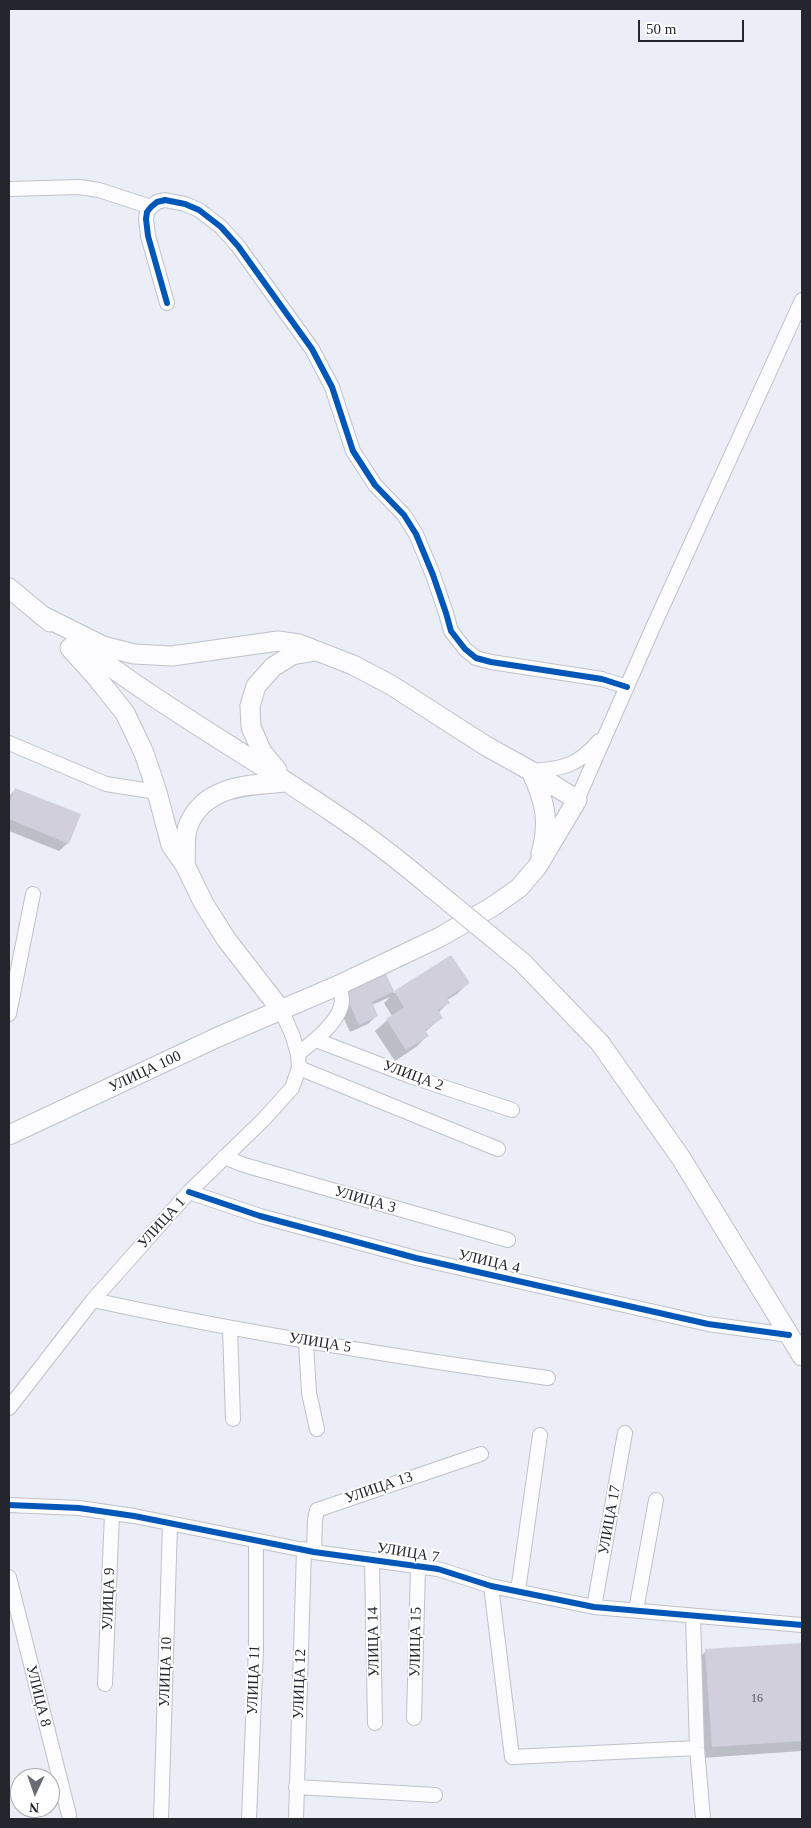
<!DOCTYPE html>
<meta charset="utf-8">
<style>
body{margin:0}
#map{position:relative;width:811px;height:1828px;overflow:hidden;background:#ebeef7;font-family:Georgia,serif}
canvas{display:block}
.frame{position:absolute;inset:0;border:10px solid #24262e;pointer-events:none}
.north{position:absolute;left:10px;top:1768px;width:50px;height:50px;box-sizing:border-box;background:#fff;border:1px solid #a7a8ab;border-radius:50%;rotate:183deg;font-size:14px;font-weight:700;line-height:20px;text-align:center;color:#24262e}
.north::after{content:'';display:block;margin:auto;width:18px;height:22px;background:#6a6c74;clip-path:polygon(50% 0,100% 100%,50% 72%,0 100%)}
.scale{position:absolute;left:638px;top:20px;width:106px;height:22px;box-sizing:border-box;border:2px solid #24262e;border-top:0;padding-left:6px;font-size:15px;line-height:18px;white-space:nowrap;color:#24262e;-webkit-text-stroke:4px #fff;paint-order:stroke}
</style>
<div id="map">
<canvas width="811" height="1828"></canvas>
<div class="frame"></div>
<div class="north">N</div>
<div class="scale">50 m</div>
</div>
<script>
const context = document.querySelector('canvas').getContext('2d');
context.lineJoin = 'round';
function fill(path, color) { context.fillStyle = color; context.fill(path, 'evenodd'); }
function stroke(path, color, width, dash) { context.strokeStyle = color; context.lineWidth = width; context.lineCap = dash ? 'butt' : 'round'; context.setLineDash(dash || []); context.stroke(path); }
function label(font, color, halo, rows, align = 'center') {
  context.font = font + ' Georgia,serif'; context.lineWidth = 4; context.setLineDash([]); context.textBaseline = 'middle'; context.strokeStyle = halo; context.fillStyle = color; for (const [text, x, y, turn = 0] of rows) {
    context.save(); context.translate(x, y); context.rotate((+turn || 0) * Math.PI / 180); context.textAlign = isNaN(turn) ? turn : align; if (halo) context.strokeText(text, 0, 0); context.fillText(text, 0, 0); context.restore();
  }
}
fill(new Path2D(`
 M16,789L68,843L59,851L9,831V796Z
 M451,956L468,983L457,994L447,1000L449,1002L438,1013L441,1018L425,1032L427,1036L416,1047L395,1061L375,1031L392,1016L384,1003L390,997L372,1005L377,1015L368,1024L350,1032L336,1001L385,974L394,993Z
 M802,1644V1751L701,1758L694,1662L706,1651Z`), '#0003');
fill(new Path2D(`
 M15,788L81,814L69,844L9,819V804Z
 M451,955L470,983L447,998L450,1003L438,1010L443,1018L425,1030L429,1036L406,1050L386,1019L404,1007L394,991Z
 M385,972L394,991L372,1002L378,1016L359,1025L344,992Z
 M802,1643V1741L712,1747L705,1649Z`), '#d1cfdc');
const minor = new Path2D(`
 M9,189L79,187L99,190L151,207
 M167,303L148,236L146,219L147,212L151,207L157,202L165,200L185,204L199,210L221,227L238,246L312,349L332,387L353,451L375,485L404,515L416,534L433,575L446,613L451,631L465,649L476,658L491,662L602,679L627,687
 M9,743L106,784L157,792
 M531,771C562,769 578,766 599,741
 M577,800L654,625L802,300
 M9,1014L33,894
 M316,1040L410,1076L512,1110
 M298,1054C313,1042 342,1020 342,1000C342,996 340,990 339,985
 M299,1068L498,1149
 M224,1157L244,1165L508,1240
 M189,1192L260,1216L416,1258L708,1324L789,1335
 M93,1300C244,1333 396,1357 548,1378
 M230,1328L233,1419
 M306,1342L309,1393L317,1429
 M9,1408L93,1300L189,1192L264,1119L292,1088L299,1068L298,1054L292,1034L281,1010
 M9,1505L79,1508L134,1516L314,1552L438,1569L491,1586L594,1607L802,1625
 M314,1552L315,1520L317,1510L481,1454
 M372,1560L375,1723
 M9,1577L69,1815
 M491,1586L512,1757L697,1748
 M518,1591L540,1435
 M594,1607L625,1433
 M636,1610L656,1500
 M693,1616L697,1748L703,1819
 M105,1684L112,1513
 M414,1718L418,1567
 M296,1787L435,1795
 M161,1819L170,1524
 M249,1819L256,1649V1541
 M296,1819L304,1549`);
const major = new Path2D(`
 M9,588L50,622
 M76,641C157,704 247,754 332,812C367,835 400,861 432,888
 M70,648L97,678L125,713L144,753L157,792L171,845L185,865L204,904L226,939L281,1010
 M277,770L262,752L251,727L250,706L256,686L273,667L292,655L316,651
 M531,771C545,801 550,821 541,854
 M185,865C186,853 184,836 188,826C204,785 249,785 286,782
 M522,962L600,1043L681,1158L802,1356
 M9,1135L218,1037L339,985L440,937L492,907L519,888L537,867L577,800L531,771L486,746L391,685L353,665L299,644L278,641L172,656L134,654L103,646L41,615`);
stroke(minor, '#bfc1c9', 16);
stroke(major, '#bfc1c9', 21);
stroke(minor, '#fcfcfe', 14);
stroke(major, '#fcfcfe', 19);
const majorBridge = new Path2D(`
 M432,888L522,962`);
stroke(majorBridge, '#bfc1c9', 21, []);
stroke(majorBridge, '#fcfcfe', 19);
stroke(new Path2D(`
 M167,303L148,236L146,219L147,212L151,207L157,202L165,200L185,204L199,210L221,227L238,246L312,349L332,387L353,451L375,485L404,515L416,534L433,575L446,613L451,631L465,649L476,658L491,662L602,679L627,687
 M189,1192L260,1216L416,1258L708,1324L789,1335
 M9,1505L79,1508L134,1516L314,1552L438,1569L491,1586L594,1607L802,1625`), '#0057b8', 6);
label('12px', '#4f505a', null, [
 ["16",757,1699]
]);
label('15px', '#24262e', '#fff', [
 ["УЛИЦА 100",145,1072,-25],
 ["УЛИЦА 2",413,1076,20],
 ["УЛИЦА 3",365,1200,16],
 ["УЛИЦА 1",162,1223,-48],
 ["УЛИЦА 4",489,1262,13],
 ["УЛИЦА 5",320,1343,9],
 ["УЛИЦА 13",379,1488,-19],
 ["УЛИЦА 17",610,1520,-80],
 ["УЛИЦА 7",408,1553,9],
 ["УЛИЦА 9",109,1599,-88],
 ["УЛИЦА 14",374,1642,-91],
 ["УЛИЦА 15",416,1642,-89],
 ["УЛИЦА 10",166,1672,-88],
 ["УЛИЦА 11",254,1680,-88],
 ["УЛИЦА 12",300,1684,-88],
 ["УЛИЦА 8",38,1696,76]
]);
</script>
